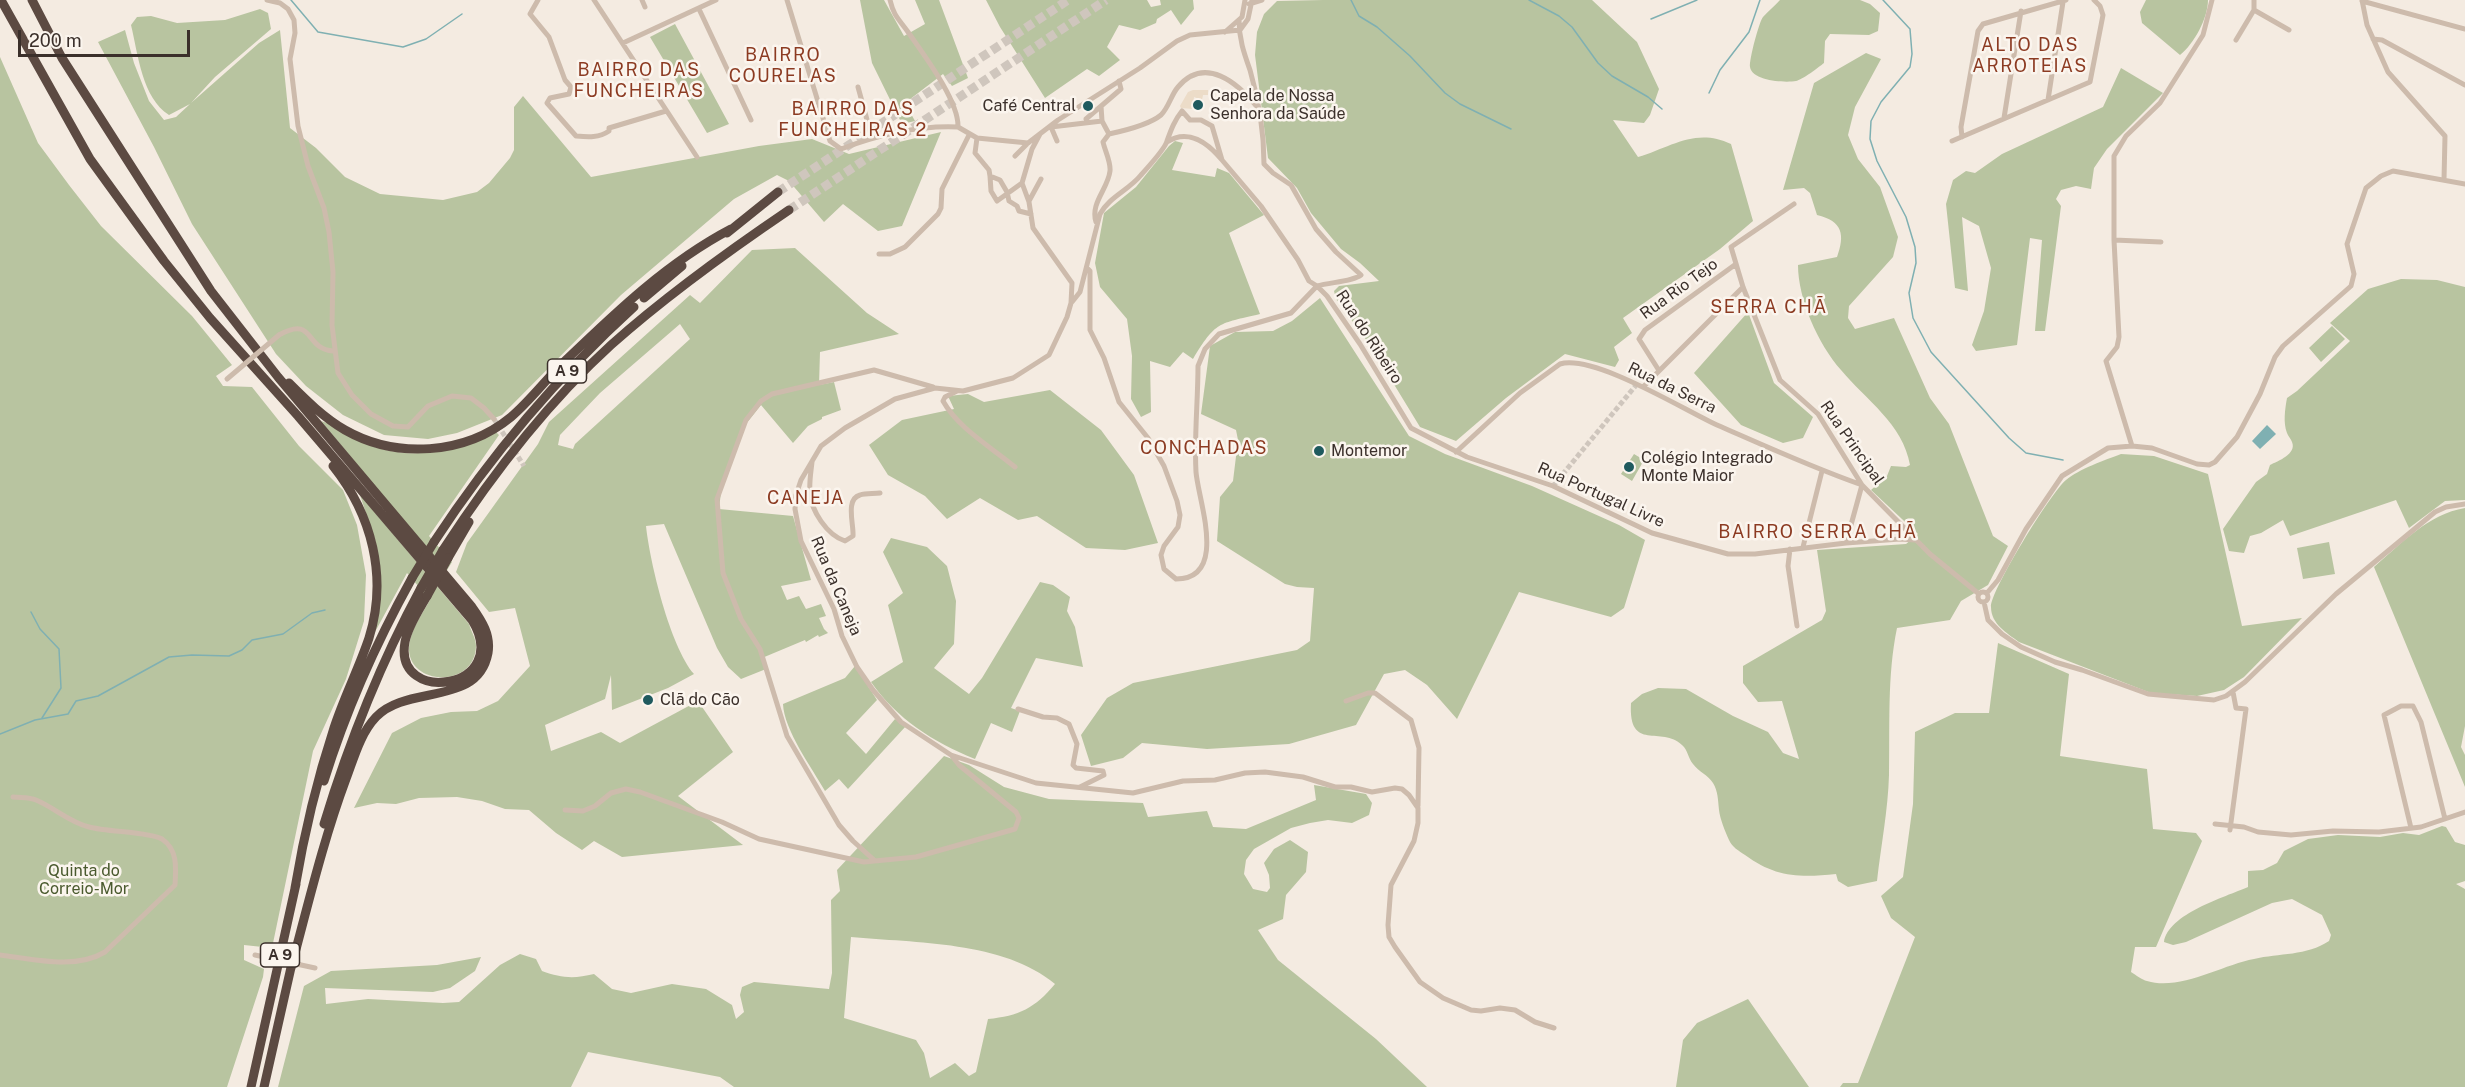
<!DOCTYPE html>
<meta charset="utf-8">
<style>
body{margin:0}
#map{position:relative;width:2465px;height:1087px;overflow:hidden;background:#f4ebe1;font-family:"Public Sans",sans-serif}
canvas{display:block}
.scale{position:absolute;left:18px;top:30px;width:172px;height:27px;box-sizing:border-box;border:3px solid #3b302b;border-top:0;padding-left:8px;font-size:18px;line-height:21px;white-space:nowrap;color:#3b302b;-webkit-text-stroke:4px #fbf5ee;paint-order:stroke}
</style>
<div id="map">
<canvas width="2465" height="1087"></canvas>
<div class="scale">200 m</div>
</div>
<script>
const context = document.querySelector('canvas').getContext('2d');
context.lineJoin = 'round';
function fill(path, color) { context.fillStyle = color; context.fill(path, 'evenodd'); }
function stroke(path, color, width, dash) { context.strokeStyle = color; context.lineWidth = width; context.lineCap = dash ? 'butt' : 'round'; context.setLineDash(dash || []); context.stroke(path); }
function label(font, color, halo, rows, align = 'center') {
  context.font = font + ' "Public Sans",sans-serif'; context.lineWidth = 5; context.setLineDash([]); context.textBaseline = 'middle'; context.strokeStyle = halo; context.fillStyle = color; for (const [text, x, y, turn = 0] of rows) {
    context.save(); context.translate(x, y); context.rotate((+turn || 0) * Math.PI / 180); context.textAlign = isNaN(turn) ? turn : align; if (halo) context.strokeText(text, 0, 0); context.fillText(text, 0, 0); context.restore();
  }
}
fill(new Path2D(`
 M860,0H884L904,36L925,24L915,0H939L968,78L952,86L943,74L905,103L915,121L902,124L872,63Z
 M986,0H1147L1151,7L1161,5L1160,0H1193L1194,9L1181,25L1171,10L1157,19L1156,23L1140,30L1119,25L1107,47L1120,60L1099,76L1087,69L1045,98L1000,27Z
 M1323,0H1592L1637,42L1659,89L1650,115L1644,123L1613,120L1638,157C1671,147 1696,127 1731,144L1753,221L1720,249L1623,318L1632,333L1614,347L1619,360L1615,367L1565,354L1506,398L1456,441L1420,427L1370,345L1336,299L1334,291L1339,286L1379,281L1360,263L1341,249L1311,213L1297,188L1268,158L1255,55L1257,32L1264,14L1277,1Z
 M1780,0H1860L1870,4L1880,13L1878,31L1869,35L1830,34L1825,41L1824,63C1819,67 1802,80 1796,81C1785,83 1752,81 1750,67C1749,60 1759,22 1763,17C1768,11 1775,6 1780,0Z
 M2146,0H2208C2208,18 2194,44 2180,55L2142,23L2140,12Z
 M260,9L268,13L271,29L215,77L191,103L259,43L280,30L290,128L316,148L345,177L380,194L443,200L477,192L489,183L510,158L514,150V107L523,96L591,177L759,146L812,139L849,154L941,132L902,226L878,231L843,204L824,222L789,181L777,175L734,199L621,295L502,415L457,433L428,439L384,435L343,415L306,386L276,354L192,224L154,147L98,42L125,30L134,63L149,101L164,120L176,117L190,104L169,115C142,98 138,54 131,25L137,17L151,16L177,23L225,20Z
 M675,24L729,124L707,133L650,37Z
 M1866,53L1881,59L1855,107L1848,135L1858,159L1880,187L1898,237L1893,257L1849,306L1848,318L1855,329L1894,318L1930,398L1949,424L1993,536L2008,546L1988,585L1961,601L1950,620L1897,628C1887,676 1890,727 1889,775C1888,810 1881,846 1877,881L1848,887L1838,881L1836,874C1799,878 1775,877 1745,855C1739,851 1732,847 1729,840C1725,831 1720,819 1719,810C1718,800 1718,791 1713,783C1708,775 1699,772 1693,764C1688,758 1688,750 1682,745C1662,725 1628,753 1631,703L1642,694L1658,688L1686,689L1733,716L1768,732L1783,753L1799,759L1782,701L1758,702L1743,683V666L1822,620L1826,611L1817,550L1906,544L1918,534L1871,490L1887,476L1891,466L1906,467L1910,465C1903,424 1866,400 1841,370C1818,344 1798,299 1798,265L1837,257C1845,235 1843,221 1817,215L1810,193L1804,188L1783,190L1814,83Z
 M0,57L38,143L69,185L101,226L192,316L232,365L216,376L223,386L252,387L299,446L343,490L357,525L366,575L364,621L346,679L313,751L272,948L244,945V960L264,969L263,977L227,1087H0Z
 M2121,68L2163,93L2107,149L2094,168L2091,189L2076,186L2061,190L2056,199L2061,206L2045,331H2035L2042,240L2030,238L2017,345L1976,351L1972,345L1984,311L1991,268L1979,226L1962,217L1968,291L1955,288L1946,204L1953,180L1966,171L1975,173L2002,154L2103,107Z
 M1175,141L1183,143L1172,170L1215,177L1217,168L1229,173L1264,215L1229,233L1260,314C1218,324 1216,321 1193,359L1183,352L1170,367L1150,361L1151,412L1141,417L1131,399L1132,356L1127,319L1100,287L1095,263L1104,213L1136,187L1169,146Z
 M795,248L867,313L899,334L820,352L819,385L834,382L841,410L822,417V419L808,426L793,443L761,405L746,424L721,492L719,509L793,516L811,580L781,586L787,600L799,596L806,609L821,604L826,616L819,618L824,629L828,633L819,637L818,635L806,642L805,640L762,658L766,669L741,679L728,667L717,648L664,524L646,526C650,563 670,646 694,674L668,688L612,710L611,675L605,699L545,725L551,751L601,732L620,743L698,701L733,752L678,796L743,845L622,857L594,841L582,850L556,833L529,810L505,809L482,801L457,797L419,798L396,804L377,803L354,808L392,733L421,718L451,712L477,711L498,701L530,666L515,608L489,612L456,572L467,543L538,444L549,422L690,295L700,303L752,250ZM680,324L690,339L575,444L573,449L558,445L560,435L600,393Z
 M2401,279L2437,280L2465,287V500L2445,501L2409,528L2396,500L2290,536L2283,520L2261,533L2250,536L2244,553L2229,551L2223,529L2256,482L2267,474L2270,465C2278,461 2297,454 2292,442C2291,439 2288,436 2287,433C2283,423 2285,409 2287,398L2297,391L2350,341L2330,323L2368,289Z
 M1320,298L1409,436L1445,454L1532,486L1619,525L1645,540L1624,608L1611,617L1519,592L1457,719L1427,685L1405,670L1384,674L1356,725L1289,744L1207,749L1142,743L1123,758L1091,766L1081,735L1107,698L1133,683L1297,650L1310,641L1314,588L1297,587L1285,584L1217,541L1220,497L1233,481L1238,440L1236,430L1201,414L1210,346L1235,332L1273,331L1292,321Z
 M1748,312L1774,383L1813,417L1803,438L1783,443L1741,425L1694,373Z
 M2332,326L2345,339L2321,362L2309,348Z
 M1050,390L1101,430L1134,475L1158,543L1125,550L1086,548L1037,516L1018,520L980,498L947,519L925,496L888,475L869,445L902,420L954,409L948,396L968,394L984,402Z
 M321,421C336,425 348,436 362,442C411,463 450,452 496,432L499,435L429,536L452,562L446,572Z
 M1634,454L1644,460L1632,481L1621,474Z
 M2121,454L2154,456L2208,474L2242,626L2302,618L2244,677L2224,690L2197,696L2151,693L2019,642C2007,633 1991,624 1991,607C1990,591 2052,491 2066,480C2079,469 2105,460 2121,454Z
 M360,495L469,624C471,631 476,639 476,646C475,689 407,686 409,647C410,631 422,614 430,600L407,573L375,632L376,543Z
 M2465,508V726L2461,747L2465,755V787L2374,567C2401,544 2428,514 2465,508Z
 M891,538L927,547L947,566L956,601L954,644L934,668L969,694L982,678L1040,582L1053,585L1070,597L1067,611L1075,627L1083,667L1036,658L1011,708L1020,711L1012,732L991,723L975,759C933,742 897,719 871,682L903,662L888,605L903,593L883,552Z
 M2329,542L2335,574L2303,579L2297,548Z
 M1998,643L2069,674L2060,756L2147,769L2153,829L2196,833L2202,841L2156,947H2135L2131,972C2136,975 2142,980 2147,981C2180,991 2222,965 2254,959C2279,953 2307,956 2329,941L2331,935L2322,915L2292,899L2272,903L2186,942L2173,945L2164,942C2168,914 2225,897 2248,887V871L2263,870L2277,863L2284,851L2308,839L2338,835L2380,837L2403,833L2419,835L2442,826L2446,827L2455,842L2465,845V881L2456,884L2465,889V1087H1840L1843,1083H1858L1915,937L1891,918L1881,896L1903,877L1913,804L1915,732L1955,713H1989Z
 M855,666L877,700L846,733L866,754L895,719L906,726L848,789L839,779L825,791C812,768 784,730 783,704L845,678Z
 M944,756L969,765L1004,787L1049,799L1143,803L1148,817L1207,811L1213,827L1246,829L1316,800L1314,785L1366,794L1372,803L1369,815L1352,823L1328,820L1310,823L1291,828L1254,849L1246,860L1244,874L1253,889L1267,892L1270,888L1269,875L1264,863L1274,849L1290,840L1308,852L1306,872L1286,895L1283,919L1258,930L1278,960L1376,1039L1427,1087H734L720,1077L588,1052L571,1087H278L304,986L331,971L437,965L481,957L475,971L450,988L433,992L325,988L326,1004L368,999L443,1003L459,1002L500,965L520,954L536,959L542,971C561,978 574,979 594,974L612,989L631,993L672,984L706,989L732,1005L736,1019L744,1012L740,995L742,987L754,982L829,989L832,973L831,900L840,891L837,870ZM851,937C915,943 1004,941 1055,984C1035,1008 1019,1016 988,1019L976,1072L969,1076L955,1063L930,1078L924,1053L916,1040L844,1018Z
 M1748,999L1809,1087H1676L1683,1040L1697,1023Z`), '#b8c4a0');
fill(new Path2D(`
 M1193,90H1208V95H1203L1202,100L1194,97L1193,109L1181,108L1180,106L1188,92Z`), '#ecdcc8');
fill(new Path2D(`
 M2267,425L2276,434L2260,449L2252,441Z`), '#7fb0b2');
stroke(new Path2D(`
 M291,0L318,32L403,47L426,39L462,14
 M1351,0L1359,16L1377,27L1410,56L1445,93L1460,104L1511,129
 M1529,0L1559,16L1572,27L1598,63L1612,76L1648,97L1662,109
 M1883,0L1910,29L1912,54L1910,67L1881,102L1871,121L1870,139L1877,161L1906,217L1915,247L1916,263L1909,293L1913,318L1931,352L2009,438L2026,453L2063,460
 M1651,19L1697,0
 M1709,93L1720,70L1749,32L1760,0
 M31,612L40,629L59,649L61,688L42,718
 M0,734L35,720L68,714L76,701L98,696L169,657L192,655L229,656L242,650L252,640L283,634L312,613L325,610`), '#7fb0b2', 1.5);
stroke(new Path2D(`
 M494,419L524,466
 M1553,486L1637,384`), '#cfc6bd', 5, [5, 2.5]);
stroke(new Path2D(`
 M778,192L1068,0
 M789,210L1106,0`), '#cfc6bd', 9, [9, 4.5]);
stroke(new Path2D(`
 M267,0L280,3L288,9L294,20L295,33L290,59L298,126L308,166L324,208L329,232L333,272L332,325L338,373L352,395L371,414L393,426L408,427L428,406L452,396L471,398L484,408L494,419
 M538,0L530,14L549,37L565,80L571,87L569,94L550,98L547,103L576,136C588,137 599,138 609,131V128L666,111
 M594,0L697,157
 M642,0L645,7
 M787,0L830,141L841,149C878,135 917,125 958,127
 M890,0C894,17 899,19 908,32C924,55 959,101 958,127
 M2362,0L2367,25L2388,72L2445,136L2444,180
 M2362,1L2465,29
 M1249,4L1262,0
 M699,9L751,120
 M2254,10L2289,30
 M1239,20C1239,39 1244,53 1250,70C1259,101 1264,132 1264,164L1273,173L1291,185L1316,229L1336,252L1361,275C1352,282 1330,282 1317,286L1327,296L1360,344L1411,428L1467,457L1553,486L1652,533L1728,554H1755L1846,543L1900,539L1915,540
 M1225,32L1242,17L1245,0
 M2373,39L2382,40L2465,85
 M2236,40L2254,10V0
 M623,43L716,0
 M858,87L872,138
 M2048,100L2063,2
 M1101,106L1102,121L1109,134C1123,131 1150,124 1161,115C1169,107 1171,95 1178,87C1205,55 1238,83 1258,108
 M2004,118L2021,11
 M1087,122L1086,119L1121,89L1119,81
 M958,127L977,138L1028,143
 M1051,127L1102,121
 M1051,127L1057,141
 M1040,134L1032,149L1022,183L1029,202L1033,228L1072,283L1071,303L1067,317L1049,355L1013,378L963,391L935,388L895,399L845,428L821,446L801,480L796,495L795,509L801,541L834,609L842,636L857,667L873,690L901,722L951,755L1036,783L1133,793L1183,781L1215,780L1245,773L1265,772L1303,777L1335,787H1351L1372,792L1395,788L1402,789L1409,795L1418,808V823L1414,841L1391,885L1388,925L1389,937L1395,947L1420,982L1443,998L1471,1010L1481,1011L1500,1008L1515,1010L1535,1022L1554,1028
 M1962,137L1961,127L1978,31L1983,24L2066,0
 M977,138L975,153L989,170L990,176L1000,180L1007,192L1009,201L1017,206L1019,211L1031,214
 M1952,141L2090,82L2103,15L2100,6L2094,0
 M1015,156L1028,143L1058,120L1140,68L1177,41L1190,35L1240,30L1248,19L1252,0
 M990,176L991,191L997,201L1022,183
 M1029,201L1041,179
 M1794,204L1731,247L1743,287L1780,380L1818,414L1862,485L1930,554L1979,594
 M1096,222C1090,203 1108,189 1110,171C1111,162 1105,151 1103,142L1109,134
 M2114,240L2161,242
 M879,254H890L905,247L938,214L941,208L942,189L969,135
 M1087,268L1090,271V330L1104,358L1119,402L1148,438L1164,466L1177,501L1180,515L1178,527L1164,546L1161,555L1164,569L1176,579C1229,579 1198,500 1196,472C1194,437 1198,401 1198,366L1205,349L1219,334L1291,313L1317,286L1309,281L1298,260L1261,206L1222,160
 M1072,302L1080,292L1100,214C1109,197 1129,190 1141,175C1148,167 1165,149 1167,141C1171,130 1174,121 1182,111L1190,120H1201L1212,126L1222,160C1208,143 1188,128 1167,142
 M279,335C315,315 304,349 333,351
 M1658,369L1639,339L1645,330L1736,264
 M1643,387L1743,287
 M957,391L945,397L943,401C958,428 991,447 1015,467
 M2132,446L2106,361L2117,347L2119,337L2114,240V156L2126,136L2160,103L2203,35L2212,0
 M1456,452L1520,393L1560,364C1594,354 1684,410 1717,425C1765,446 1813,468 1862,485L1846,543
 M812,462C811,472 809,482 810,492C811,511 827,535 845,541L853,536C854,525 845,499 860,495C866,493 874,494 880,493
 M1803,547L1822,471
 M1790,549L1788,566L1797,626
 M1978 597a5 5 0 1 1 10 0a5 5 0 1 1-10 0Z
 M1987,593L1998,580L2026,529L2062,476L2108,448L2132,446L2152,448L2197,464L2209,465L2215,462L2237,437L2260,394L2275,357L2283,346L2351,286L2354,274L2347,244L2366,188L2381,176L2393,171L2465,184
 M1984,602L1988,620L2002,634L2021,647L2055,662L2082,670L2148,694L2214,700L2226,696L2245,682L2336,594L2435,512L2446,507L2465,504
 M1346,701L1368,693H1375L1411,720L1419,748L1418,806
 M1018,709L1043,717L1057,718L1069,724L1077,744L1073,765L1076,768L1103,771L1104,775L1080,787
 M565,810L583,811L595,806L611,793L626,789L640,792L722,822L759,839L864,862L916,857L1015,829L1019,818L1016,812L959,765L952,756
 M2215,824L2244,827L2258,832L2291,835L2333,831L2379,832L2421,827L2465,812
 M2411,828L2384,715L2401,706H2413L2421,722L2445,819
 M2230,830L2246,709L2236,708L2233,692
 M874,860L853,841L839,825L787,736L760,649L741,619L723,573L717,499L746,420L761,401L772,394L874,370L933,387
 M0,955C33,959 75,970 105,952L175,885C176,868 178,850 162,839C150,832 107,832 89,827C69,822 55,808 36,800C29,797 21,798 13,797`), '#cdbbac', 5);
stroke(new Path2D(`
 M1,0L90,159L164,261L210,318L298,416L472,620C514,689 393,707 405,642C408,626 419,610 427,596
 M32,0L62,58L211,291L278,377L472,607C482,621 491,635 488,653C478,707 407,684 376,717C360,734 354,758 346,779C323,841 308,905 291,968
 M727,233L778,192
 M644,298L682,266
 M289,383C306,400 324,418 345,430C396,459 465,455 511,417C531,400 546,379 565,361C616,312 668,262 731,229
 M434,542C491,455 557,377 634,307
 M443,550C491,476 545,405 611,345C667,295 727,252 789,210
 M448,558L469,522
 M324,781C346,710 376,643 412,578
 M324,824C349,742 380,664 421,588
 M295,888C304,834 317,780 334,728C344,697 359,668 369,638C388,577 372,515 333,466
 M251,1087L296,884
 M264,1087L292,963`), '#5c4a42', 9);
stroke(new Path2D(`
 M227,379L279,335
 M255,955L315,968`), '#cdbbac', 5);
stroke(new Path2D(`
 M412,578L434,542
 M421,588L443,550
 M427,596L448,558`), '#5c4a42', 9);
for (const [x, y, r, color] of [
 [1198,105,6,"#1f5a5e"],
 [1088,106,6,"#1f5a5e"],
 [1319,451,6,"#1f5a5e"],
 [1629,467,6,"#1f5a5e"],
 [648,700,6,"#1f5a5e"]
]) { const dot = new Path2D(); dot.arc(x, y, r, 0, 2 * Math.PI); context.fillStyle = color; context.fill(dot); stroke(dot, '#fbf5ee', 2); }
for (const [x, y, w] of [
 [567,371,39],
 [280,955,39]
]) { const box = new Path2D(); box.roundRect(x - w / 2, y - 12, w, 24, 4.5); context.fillStyle = '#fbf5ee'; context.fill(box); stroke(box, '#3b302b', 1.5); }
label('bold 15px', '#3b302b', null, [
 ["A 9",567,371],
 ["A 9",280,955]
]);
label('16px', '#3b302b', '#fbf5ee', [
 ["Capela de Nossa",1210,96],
 ["Senhora da Saúde",1210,114],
 ["Café Central",1076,106,"right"],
 ["Montemor",1331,451],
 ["Colégio Integrado",1641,458],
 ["Monte Maior",1641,476],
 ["Clã do Cão",660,700]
], 'left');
label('16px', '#3b302b', '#fbf5ee', [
 ["Rua Rio Tejo",1679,289,-36],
 ["Rua do Ribeiro",1369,337,57],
 ["Rua da Serra",1672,388,26],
 ["Rua Principal",1852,443,55],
 ["Rua Portugal Livre",1601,495,24],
 ["Rua da Caneja",836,586,67]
]);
label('16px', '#4a5a2e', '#fbf5ee', [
 ["Quinta do",84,871],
 ["Correio-Mor",84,889]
]);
context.letterSpacing = '1.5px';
label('18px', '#8c3b22', '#fbf5ee', [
 ["ALTO DAS",2030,45],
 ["ARROTEIAS",2030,66],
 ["BAIRRO",783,55],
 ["COURELAS",783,76],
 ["BAIRRO DAS",639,70],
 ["FUNCHEIRAS",639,91],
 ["BAIRRO DAS",853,109],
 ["FUNCHEIRAS 2",853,130],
 ["SERRA CHÃ",1769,307],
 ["CONCHADAS",1204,448],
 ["CANEJA",806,498],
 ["BAIRRO SERRA CHÃ",1818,532]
]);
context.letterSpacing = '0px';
</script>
